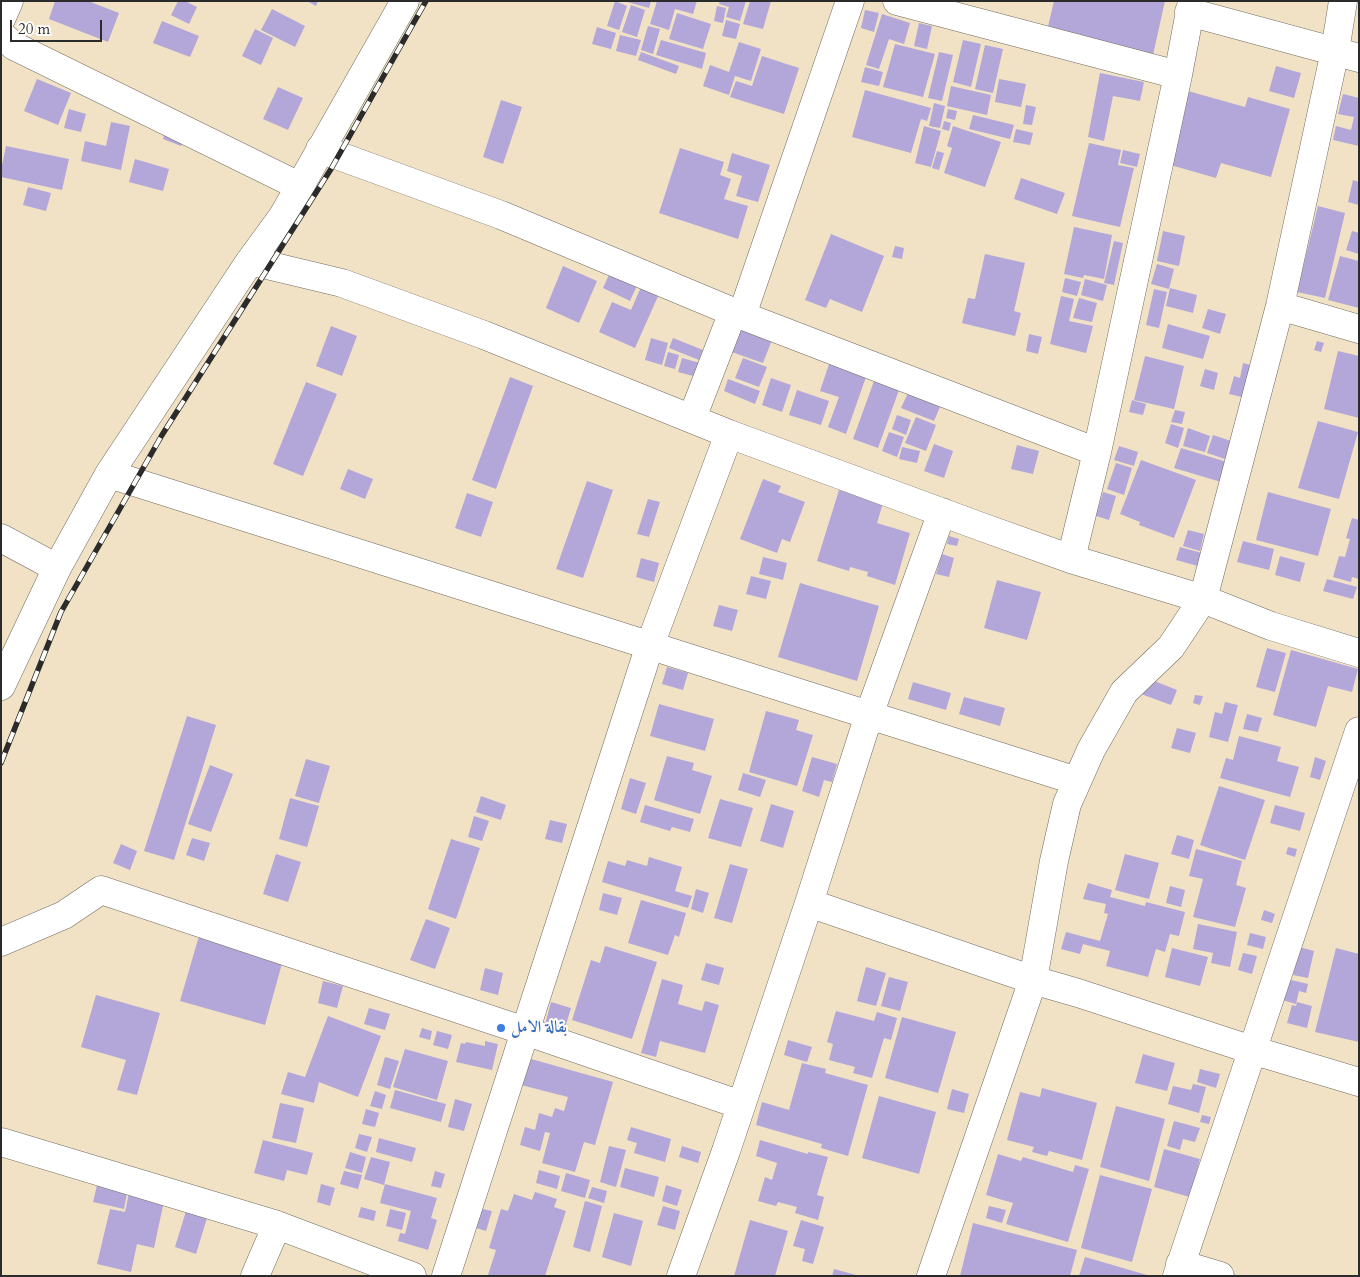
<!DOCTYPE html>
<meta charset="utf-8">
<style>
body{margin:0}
#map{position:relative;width:1360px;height:1277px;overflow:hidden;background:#f1e2c5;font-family:Cardo,serif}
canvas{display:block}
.frame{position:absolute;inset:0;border:2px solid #2b2b2b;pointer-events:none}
.scale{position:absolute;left:10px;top:20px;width:92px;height:22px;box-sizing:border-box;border:2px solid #2b2b2b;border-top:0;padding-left:6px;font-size:15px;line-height:18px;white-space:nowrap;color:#2b2b2b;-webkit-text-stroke:4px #fdfcf7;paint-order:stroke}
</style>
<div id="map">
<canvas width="1360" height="1277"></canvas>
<div class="frame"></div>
<div class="scale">20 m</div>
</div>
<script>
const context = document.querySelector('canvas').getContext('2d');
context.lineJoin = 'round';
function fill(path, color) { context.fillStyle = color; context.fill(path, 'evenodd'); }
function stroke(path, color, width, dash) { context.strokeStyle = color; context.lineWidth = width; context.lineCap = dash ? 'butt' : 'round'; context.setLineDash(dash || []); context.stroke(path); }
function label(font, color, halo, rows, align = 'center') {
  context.font = font + ' Cardo,Amiri,serif'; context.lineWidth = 4; context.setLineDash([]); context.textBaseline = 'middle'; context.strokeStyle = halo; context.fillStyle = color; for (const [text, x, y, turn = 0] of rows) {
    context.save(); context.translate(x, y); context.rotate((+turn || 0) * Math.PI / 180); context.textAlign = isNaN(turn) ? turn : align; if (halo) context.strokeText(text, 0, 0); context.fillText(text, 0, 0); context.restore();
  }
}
fill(new Path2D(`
 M55,1H88L119,13L108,42L49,19Z
 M178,1H185L197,7L189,24L171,15Z
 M307,1H318L316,6Z
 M615,1L627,6L619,30L607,26Z
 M624,1H651L649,8Z
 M657,1H697L693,14L675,9L669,30L650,24Z
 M720,1H746L740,21L726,17L729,7L719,4Z
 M750,1H771L763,29L743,24Z
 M1054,1H1165L1153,55L1047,31Z
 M631,5L645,10L637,37L622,32Z
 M717,6L726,8L723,23L714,21Z
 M272,9L305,26L295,47L261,30Z
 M865,10L879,13L874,32L861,28Z
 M677,13L711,24L703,49L669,39Z
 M882,14L910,23L904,44L889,39L879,69L866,65Z
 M726,20L740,24L736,39L722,36Z
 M162,21L199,36L190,57L153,43Z
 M919,23L932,26L927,49L914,46Z
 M648,26L660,29L653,54L641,50Z
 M597,27L616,33L611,49L592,44Z
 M255,29L273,38L261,65L242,56Z
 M620,35L641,40L636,56L616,51Z
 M661,40L706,53L702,69L656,55Z
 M963,40L981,44L971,87L953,82Z
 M739,42L761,49L751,81L735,76L729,95L703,86L710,65L729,72Z
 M895,44L935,54L923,97L883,87Z
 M985,45L1003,49L993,93L975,89Z
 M641,52L679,66L676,74L638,60Z
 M939,52L953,55L942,101L928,98Z
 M762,56L799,68L784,114L730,97L736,81L752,86Z
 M1276,66L1301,73L1294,98L1269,91Z
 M865,67L883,72L879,86L861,82Z
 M1100,73L1144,82L1140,101L1113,96L1104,141L1088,137Z
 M37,79L71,93L58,125L24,111Z
 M999,79L1026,84L1021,107L995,102Z
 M951,86L991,95L987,115L947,106Z
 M278,87L303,98L288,130L263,119Z
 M865,90L931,108L927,121L921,119L911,153L852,137Z
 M1188,91L1245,107L1248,97L1290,109L1271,177L1221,163L1216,178L1167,164Z
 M1343,94L1359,98V146L1333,140L1336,126L1351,130L1354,117L1338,114Z
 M501,100L522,107L503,164L483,157Z
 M934,103L945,106L940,128L929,126Z
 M1026,105L1036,107L1032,125L1023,124Z
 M69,109L86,114L81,132L64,128Z
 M948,109L957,111L955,120L946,118Z
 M973,115L1014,125L1010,139L969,129Z
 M944,121L951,123L949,131L942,129Z
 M111,122L130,126L121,170L81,161L85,141L106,146Z
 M168,124L187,131L181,146L163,139Z
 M924,126L941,131L931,167L915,163Z
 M953,126L1001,142L985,187L944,173L952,148L947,146Z
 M1016,129L1033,133L1030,145L1013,142Z
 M1089,143L1121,150L1118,165L1134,168L1120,227L1072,216Z
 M6,146L69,159L62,190L1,177V170Z
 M680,148L724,162L720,175L731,179L724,199L748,206L738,239L659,213Z
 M1123,150L1140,154L1137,167L1120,163Z
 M937,151L944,153L939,170L932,168Z
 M732,153L770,165L758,202L736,196L742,176L727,171Z
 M135,159L169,169L163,191L129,182Z
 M1021,178L1065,193L1057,214L1014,199Z
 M1353,180L1359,182V205L1348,202Z
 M28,187L51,193L46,211L23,205Z
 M1318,206L1345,213L1325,298L1297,292Z
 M1074,227L1112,235L1104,279L1084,275L1083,278L1064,274Z
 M1163,231L1185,236L1179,266L1157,261Z
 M1352,231L1359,233V254L1346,250Z
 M831,234L884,256L862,312L830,299L826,308L805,300Z
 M1114,241L1123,243L1114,285L1104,283Z
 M895,246L904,248L902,259L892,257Z
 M985,254L1025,263L1014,311L1021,313L1015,336L962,323L968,298L975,299Z
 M1340,256L1359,261V308L1328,300Z
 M1157,264L1174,269L1169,289L1151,284Z
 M563,266L597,281L579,323L546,308Z
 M613,266L640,279L630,301L603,288Z
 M1065,278L1081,282L1077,296L1062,292Z
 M1085,279L1107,285L1103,301L1081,295Z
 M641,287L659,294L635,348L599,332L612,302L631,310Z
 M1170,288L1197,295L1193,313L1166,306Z
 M1154,289L1167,292L1159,328L1146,325Z
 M1061,296L1074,299L1069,321L1093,326L1086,353L1050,344Z
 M1079,298L1097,303L1092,322L1073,318Z
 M1208,309L1226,314L1220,334L1202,328Z
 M1168,324L1210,336L1203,359L1162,348Z
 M331,326L357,336L342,376L316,366Z
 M735,326L772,340L763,363L726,350Z
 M1029,334L1042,337L1038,354L1026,351Z
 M651,338L668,343L662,365L645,360Z
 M673,338L703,350L699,360L669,348Z
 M1317,341L1324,343L1321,352L1314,350Z
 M1338,351L1359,356V418L1324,409Z
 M668,352L679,355L675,369L664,366Z
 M1145,356L1184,366L1174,409L1134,400Z
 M682,358L700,363L697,377L678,372Z
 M743,358L767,367L759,387L735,378Z
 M1243,363L1258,367L1250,399L1229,394L1234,376L1240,378Z
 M829,364L866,377L846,434L828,427L839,397L820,391Z
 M1205,369L1218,373L1214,390L1200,386Z
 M510,377L533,386L496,489L472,480Z
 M771,378L791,385L782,412L762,405Z
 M728,379L760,391L755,404L724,391Z
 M874,381L899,390L878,448L853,439Z
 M306,382L337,394L303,476L273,464Z
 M797,390L829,401L821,425L789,415Z
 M908,393L940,407L934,421L901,408Z
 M1132,400L1146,404L1143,415L1129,412Z
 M1175,410L1185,412L1182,424L1171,422Z
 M897,415L911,420L906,435L892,429Z
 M916,417L936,425L926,451L905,443Z
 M1318,421L1358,432L1339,499L1298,488Z
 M1171,424L1184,428L1178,448L1165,443Z
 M1188,428L1210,436L1205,452L1183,446Z
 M889,432L904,437L897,457L882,451Z
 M1213,435L1231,441L1225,459L1207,453Z
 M934,444L953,451L944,478L924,471Z
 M1017,445L1039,451L1033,474L1011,469Z
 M1119,446L1138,452L1134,466L1114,460Z
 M902,447L920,451L917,463L899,459Z
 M1181,448L1227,462L1221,482L1174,468Z
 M1141,460L1196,480L1174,538L1139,525L1140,522L1120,514Z
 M1116,463L1132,468L1124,495L1107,489Z
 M348,469L373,479L365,499L340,489Z
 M763,479L781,486L778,492L805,502L790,542L782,539L777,553L740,539Z
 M587,481L613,490L583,578L556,569Z
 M839,490L883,503L877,523L910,533L895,585L867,576L868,572L850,567L849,571L817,561Z
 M1103,492L1116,496L1109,520L1096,516Z
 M1268,492L1331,509L1318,556L1256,540Z
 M467,493L493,502L481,537L455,528Z
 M648,499L660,502L649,537L637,534Z
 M1352,518L1359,520V579L1352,577L1351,582L1333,577L1339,556L1345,557L1350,539L1346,538Z
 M1188,530L1204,534L1200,551L1183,546Z
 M949,536L959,539L957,546L947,544Z
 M1243,541L1274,549L1269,570L1237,562Z
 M1180,547L1202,553L1198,566L1176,560Z
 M942,554L954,558L949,577L936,574Z
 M1280,556L1305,563L1300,582L1275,575Z
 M763,557L787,563L783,580L759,574Z
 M641,558L659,563L654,582L636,577Z
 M751,576L771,581L766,599L746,594Z
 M1327,579L1357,587L1353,599L1323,591Z
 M997,580L1041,592L1027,640L984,628Z
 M800,583L879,606L857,681L778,657Z
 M719,605L738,610L732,631L713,626Z
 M1267,648L1286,653L1275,692L1256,687Z
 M1291,650L1358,669L1352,692L1328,686L1316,727L1273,715Z
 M667,667L688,673L683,690L662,684Z
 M1147,678L1177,690L1171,705L1141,694Z
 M913,682L951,693L946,710L908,699Z
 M1195,695L1203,696L1200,705L1193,703Z
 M964,697L1005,708L1000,726L959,714Z
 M1225,702L1238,705L1228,742L1209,737L1215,712L1222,714Z
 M659,704L714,719L705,751L650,736Z
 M766,711L799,720L796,730L813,735L797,786L749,772Z
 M1247,714L1262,718L1258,732L1243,729Z
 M187,716L216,725L174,860L144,851Z
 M1177,728L1196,733L1190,753L1171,748Z
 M1239,736L1281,747L1277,761L1299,767L1290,797L1220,778L1226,758L1233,760Z
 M667,756L694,763L692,770L712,776L700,814L654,800Z
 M812,757L837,764L832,782L824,780L819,797L802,791Z
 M1315,757L1326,761L1320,780L1310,777Z
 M306,759L330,766L319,803L295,796Z
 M210,765L233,774L211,832L188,824Z
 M743,773L766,780L760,797L738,790Z
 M630,778L646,783L636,814L621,809Z
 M1219,786L1265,800L1245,860L1200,845Z
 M481,796L506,805L501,820L476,812Z
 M290,798L319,806L307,847L279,839Z
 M720,799L753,808L741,847L708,838Z
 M771,804L794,811L783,848L760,841Z
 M645,805L694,819L690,832L672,827L670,831L640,822Z
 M1275,805L1305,813L1300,831L1270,823Z
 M474,816L489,821L482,841L468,837Z
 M550,820L567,824L562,843L545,839Z
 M1177,835L1194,840L1189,859L1171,854Z
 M192,838L210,843L204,861L186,855Z
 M451,839L480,848L456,919L428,909Z
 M121,844L137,851L130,870L113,863Z
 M1288,847L1297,849L1295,857L1286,854Z
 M1196,849L1242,861L1236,885L1246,888L1235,927L1193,917L1203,879L1189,876Z
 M276,854L301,862L288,902L263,894Z
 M1125,854L1159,863L1149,899L1115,890Z
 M649,857L682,867L675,891L692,896L688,908L602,882L608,861L625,866L627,860L647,866Z
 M730,864L748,869L732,923L714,918Z
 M1088,883L1112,890L1110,897L1145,906L1146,902L1185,912L1179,936L1170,934L1165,952L1156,949L1148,977L1106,966L1110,951L1083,944L1080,954L1061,949L1066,932L1100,941L1108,914L1104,913L1106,904L1083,899Z
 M1170,886L1185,890L1181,907L1166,903Z
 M696,889L709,893L703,913L691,909Z
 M603,893L622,898L617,915L599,910Z
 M641,900L686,913L679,937L675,935L668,955L628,943Z
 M1264,910L1275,914L1272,923L1261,920Z
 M426,919L450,928L435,969L410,960Z
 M1198,924L1237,932L1230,967L1211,963L1213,953L1193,949Z
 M1250,933L1266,937L1263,949L1247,945Z
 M199,936L283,960L265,1025L180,1001Z
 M605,946L657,962L632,1039L572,1020L591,960L600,963Z
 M1299,947L1314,951L1308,978L1293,975Z
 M1172,948L1208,957L1200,986L1165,977Z
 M1336,948L1359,954V1042L1315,1032Z
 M1243,953L1257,956L1252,974L1238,970Z
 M706,963L724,968L719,985L701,980Z
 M866,967L886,973L876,1006L857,1001Z
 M485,968L503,973L498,995L480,990Z
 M889,977L908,982L900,1011L881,1006Z
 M662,979L683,985L678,1004L702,1011L705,1001L719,1005L705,1053L660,1041L656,1057L641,1053Z
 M1287,979L1308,984L1306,993L1299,991L1296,1004L1282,1000Z
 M323,981L343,986L337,1008L318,1003Z
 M96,995L160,1013L137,1095L117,1090L126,1060L81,1047Z
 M551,1002L571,1008L564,1031L545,1025Z
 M1297,1002L1312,1006L1307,1028L1287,1023L1292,1005L1296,1006Z
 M369,1008L390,1014L385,1030L364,1024Z
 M836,1011L874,1021L877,1012L897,1018L891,1040L884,1038L872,1078L853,1073L855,1067L829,1060L833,1044L827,1042Z
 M328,1016L381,1036L358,1097L319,1082L314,1103L281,1094L288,1072L305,1077Z
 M902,1017L956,1032L938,1093L885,1078Z
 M422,1028L432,1031L430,1040L419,1037Z
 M437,1031L452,1035L448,1049L433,1045Z
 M788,1040L812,1047L807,1062L784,1055Z
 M485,1041L498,1044L492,1070L456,1062L461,1043L465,1044L466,1042L485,1046Z
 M405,1049L448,1061L437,1100L393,1087Z
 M1143,1054L1175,1063L1167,1091L1135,1083Z
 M385,1057L399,1061L390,1089L377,1085Z
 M524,1057L613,1082L595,1145L584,1142L575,1172L542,1163L550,1133L545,1132L540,1151L520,1145L525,1127L535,1130L539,1113L552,1117L555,1108L564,1111L568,1097L517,1084Z
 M802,1063L826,1069L825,1073L868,1085L848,1156L821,1148L822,1144L756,1125L762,1102L789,1110Z
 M1200,1069L1220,1074L1216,1088L1197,1082Z
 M1193,1084L1206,1087L1199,1113L1168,1104L1173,1086L1191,1090Z
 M1042,1088L1097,1103L1082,1160L1049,1151L1047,1156L1032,1152L1034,1147L1007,1140L1020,1092L1040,1097Z
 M952,1089L969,1094L964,1113L947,1109Z
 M395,1090L446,1104L441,1122L390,1108Z
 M375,1091L386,1095L382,1109L370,1106Z
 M879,1096L936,1112L919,1174L862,1158Z
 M455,1099L472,1104L464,1131L448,1127Z
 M280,1103L304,1108L296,1143L272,1138Z
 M1116,1106L1165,1119L1149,1181L1100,1167Z
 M366,1109L379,1113L375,1127L362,1124Z
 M1202,1115L1211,1117L1209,1124L1200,1122Z
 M1174,1121L1200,1128L1195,1142L1183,1139L1180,1150L1167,1146Z
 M631,1127L671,1139L665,1162L634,1153L637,1143L627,1140Z
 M359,1134L372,1137L367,1152L355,1148Z
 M379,1138L416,1148L412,1162L376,1152Z
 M263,1140L313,1153L307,1175L287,1170L284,1181L254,1173Z
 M760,1140L808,1154V1152L828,1157L817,1195L824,1197L818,1220L795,1213L797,1207L778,1202L776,1206L758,1201L765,1177L772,1180L777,1163L756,1156Z
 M609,1146L626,1150L616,1187L600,1182Z
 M682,1146L701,1152L698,1163L679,1157Z
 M1164,1149L1200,1159L1190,1197L1154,1187Z
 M350,1152L366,1157L362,1173L345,1168Z
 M998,1154L1021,1161L1023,1157L1073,1172L1075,1165L1089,1169L1068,1242L1006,1224L1013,1203L986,1195Z
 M371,1157L390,1162L384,1185L364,1179Z
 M625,1168L659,1177L654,1197L620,1187Z
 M539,1170L560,1176L557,1189L536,1183Z
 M344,1171L362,1175L358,1189L340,1184Z
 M435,1171L445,1174L441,1188L431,1186Z
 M566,1173L590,1180L585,1198L561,1191Z
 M1100,1175L1152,1189L1132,1262L1081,1248Z
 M98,1181L128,1188L124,1209L93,1202Z
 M321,1184L335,1188L330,1206L317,1202Z
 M385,1184L437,1198L431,1218L437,1220L428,1250L398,1241L400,1233L405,1234L411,1211L380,1203Z
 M666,1185L682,1190L677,1206L662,1201Z
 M592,1187L607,1191L604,1203L588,1198Z
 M535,1192L557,1199L554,1207L566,1211L545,1276H491L488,1275L496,1250L489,1248L501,1209L508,1211L514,1194L532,1200Z
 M129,1193L164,1201L154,1248L137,1244L131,1272L97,1264L110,1209L125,1212Z
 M585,1201L602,1206L590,1252L573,1247Z
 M663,1206L680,1211L675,1230L657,1225Z
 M989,1206L1006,1210L1002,1223L986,1218Z
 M361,1207L376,1211L374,1221L358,1217Z
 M478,1208L492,1211L486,1231L473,1227Z
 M390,1209L406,1213L402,1230L386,1226Z
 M186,1211L207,1218L196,1254L175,1247Z
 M614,1213L643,1221L631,1266L602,1257Z
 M750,1220L788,1231L775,1276H734Z
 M801,1220L824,1227L813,1264L802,1261L805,1249L793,1246Z
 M973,1223L1077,1250L1070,1276H960Z
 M1085,1257L1147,1275V1276H1079Z
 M834,1269L856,1275V1276H832Z`), '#b3a7d9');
const minor = new Path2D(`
 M897,1L1178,75
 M1343,1L1335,51L1280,306L1203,599L1171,647L1124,692L1091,750L1067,804L1054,861L1033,980L1078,993L1252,1050L1359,1082
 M1189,12L1359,58
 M1,19L9,1
 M1,35L14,46L299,186
 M320,149L501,215L733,312L1097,452
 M250,261L342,283L484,335L729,434L979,526L1071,559L1203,599L1271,626L1359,653
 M1280,306L1359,329
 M742,315L850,1
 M692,418L733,312
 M109,474L1077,781
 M1,538L57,568
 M1071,559L1097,452L1178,75L1192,1
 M1,686L57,568L109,474L250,261L283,216L405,1
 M809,903L1033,980L931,1276
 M1,942L64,915L101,890L525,1031L741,1105
 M1,1142L277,1225L412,1276
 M1180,1264L1220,1276
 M255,1276L277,1225
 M446,1276L650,645L729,434
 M681,1276L726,1151L809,903L869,715L942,512
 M1177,1276L1359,731`);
stroke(minor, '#706b61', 29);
stroke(minor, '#fff', 28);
const rail = new Path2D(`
 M1,763L61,612L162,435L331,169L426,1`);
stroke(rail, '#2b2b2b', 5.5);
stroke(rail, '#fdfcf7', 4, [11]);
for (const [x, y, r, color] of [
 [501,1028,5,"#3f7fe0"]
]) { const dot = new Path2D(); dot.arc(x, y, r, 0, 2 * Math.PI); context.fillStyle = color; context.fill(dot); stroke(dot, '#fdfcf7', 2); }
label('bold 16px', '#366cbe', '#fdfcf7', [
 ["بقالة الامل",511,1028]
], 'left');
</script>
